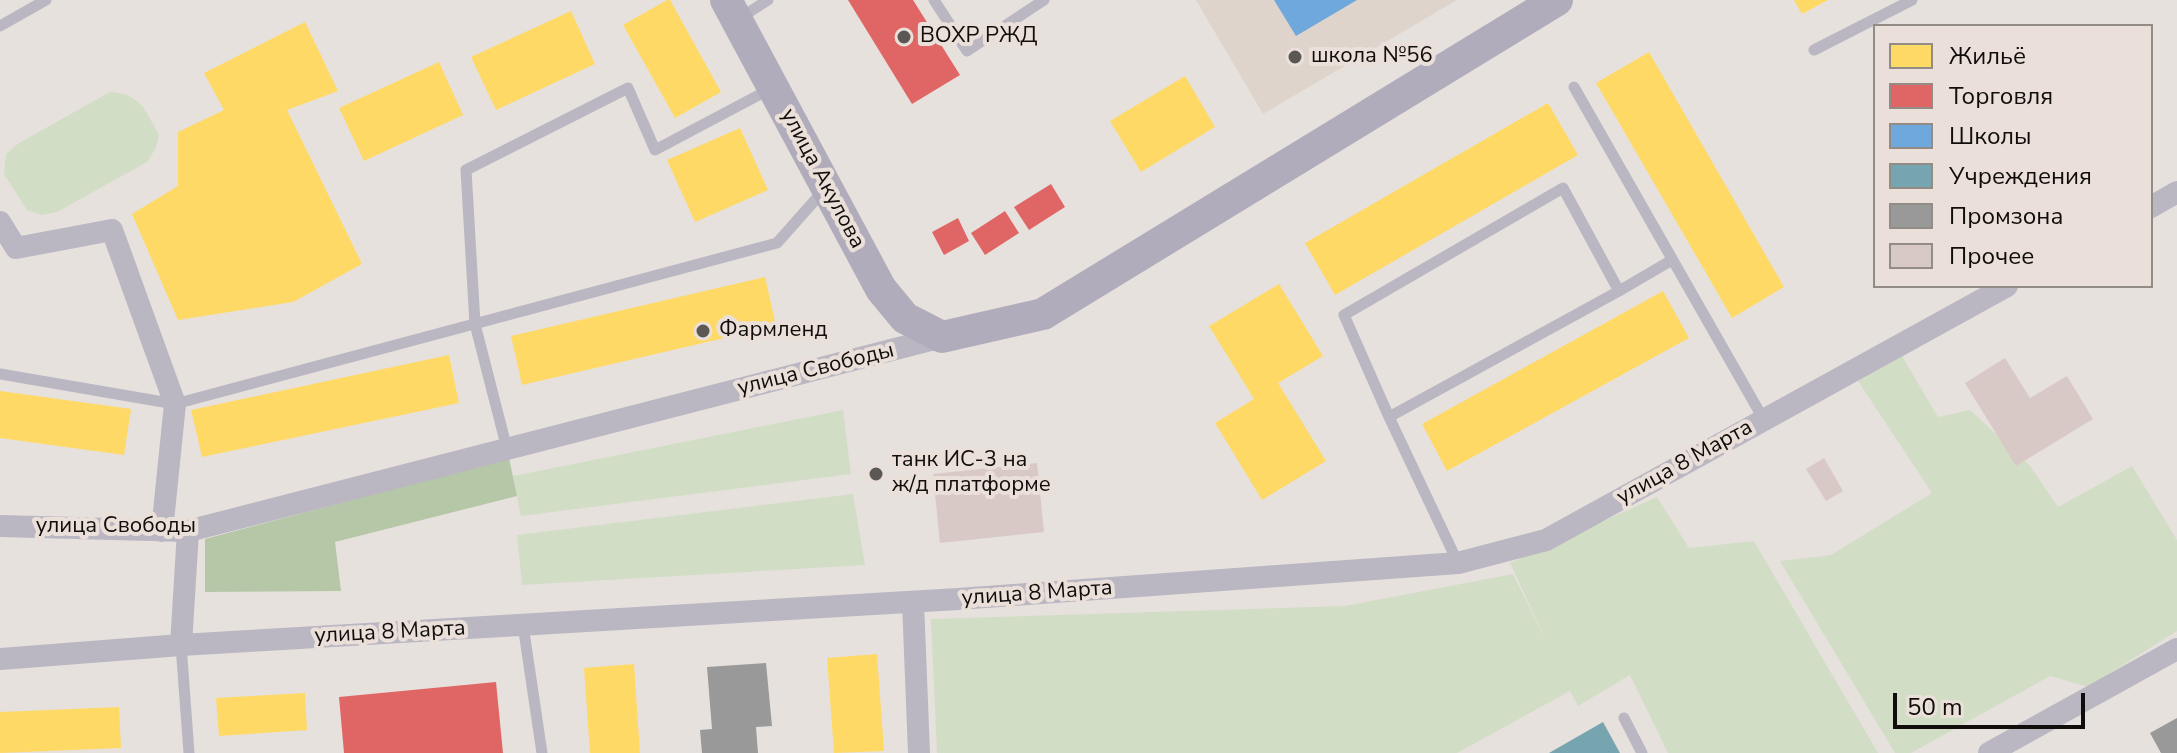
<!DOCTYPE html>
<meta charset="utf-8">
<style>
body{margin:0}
#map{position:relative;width:2177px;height:753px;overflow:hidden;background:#e6e1dd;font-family:"Nunito Sans",sans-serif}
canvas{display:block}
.legend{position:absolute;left:1873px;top:24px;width:280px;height:264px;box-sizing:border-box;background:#eae0d9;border:2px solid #938c86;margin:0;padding:10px 14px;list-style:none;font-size:24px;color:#100d0a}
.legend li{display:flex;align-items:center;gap:16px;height:40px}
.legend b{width:40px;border:2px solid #938c86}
.scale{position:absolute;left:1893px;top:693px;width:192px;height:36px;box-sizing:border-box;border:4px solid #100d0a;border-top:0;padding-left:10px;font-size:24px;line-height:28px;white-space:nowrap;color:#100d0a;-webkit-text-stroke:6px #eae0d9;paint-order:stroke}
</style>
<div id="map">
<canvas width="2177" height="753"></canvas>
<ul class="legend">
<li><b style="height:22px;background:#ffd966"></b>Жильё</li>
<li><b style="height:22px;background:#e06666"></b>Торговля</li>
<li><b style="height:22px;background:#6fa8dc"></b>Школы</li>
<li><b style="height:22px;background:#76a5af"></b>Учреждения</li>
<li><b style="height:22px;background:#999"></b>Промзона</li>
<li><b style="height:22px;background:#d9c9c6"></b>Прочее</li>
</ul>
<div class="scale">50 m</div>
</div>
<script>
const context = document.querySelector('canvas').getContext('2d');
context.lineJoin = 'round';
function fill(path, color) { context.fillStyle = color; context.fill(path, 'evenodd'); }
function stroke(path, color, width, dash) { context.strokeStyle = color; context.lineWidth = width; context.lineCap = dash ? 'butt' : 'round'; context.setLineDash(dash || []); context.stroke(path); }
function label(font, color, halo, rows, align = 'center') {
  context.font = font + ' "Nunito Sans",sans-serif'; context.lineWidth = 8; context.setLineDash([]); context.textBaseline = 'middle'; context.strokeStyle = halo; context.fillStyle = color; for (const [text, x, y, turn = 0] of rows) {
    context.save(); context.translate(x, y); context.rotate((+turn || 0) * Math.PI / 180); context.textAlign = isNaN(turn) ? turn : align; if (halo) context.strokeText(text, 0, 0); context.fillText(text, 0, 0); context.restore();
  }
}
fill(new Path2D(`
 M1196,0H1457L1263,114Z`), '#ded4cb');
fill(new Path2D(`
 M110,92C141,94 145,110 159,135L156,148L147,162L57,212L42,215L27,210L4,174L6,154L19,143Z
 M1902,356L1938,417L1970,410L2030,466L2058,507L2132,466L2177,540V631L2088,687L2050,676L1911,753H1895L1780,561L1831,555L1932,493L1858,381Z
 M843,410L851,474L521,516L513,476Z
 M853,494L865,565L522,585L517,535Z
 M1657,497L1689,548L1754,541L1878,753H1668L1630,675L1578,706L1570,691L1457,753H937L931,619L1345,606L1513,574L1549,647L1510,563Z`), '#d2ddc6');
fill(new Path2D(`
 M509,458L517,496L335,542L341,591L205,592V539Z`), '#b6c7a7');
fill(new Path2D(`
 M667,0H670L721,92L675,118L623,25Z
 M1794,0H1828L1802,14Z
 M571,11L595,64L496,110L471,57Z
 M305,22L338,91L287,110L362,264L293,302L178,320L132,214L178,186V132L224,110L204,73Z
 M1649,52L1784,287L1732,318L1596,83Z
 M439,62L463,115L364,161L339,108Z
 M1185,76L1215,127L1141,172L1110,121Z
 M1548,103L1578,155L1335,295L1305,243Z
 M740,128L768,190L695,222L667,160Z
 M765,277L776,326L522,385L511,336Z
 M1279,284L1323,356L1278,383L1326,461L1262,500L1215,423L1254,399L1209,326Z
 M1663,291L1689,338L1447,471L1422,424Z
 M449,355L459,403L202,457L191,410Z
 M0,391L131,409L124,455L0,438Z
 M877,654L884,751L834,753L827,658Z
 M634,664L640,753H590L584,668Z
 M305,693L307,730L219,736L216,698Z
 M119,707L121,748L0,753V712Z`), '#ffd966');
fill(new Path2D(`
 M848,0H913L960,75L912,104Z
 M1051,184L1065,207L1029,230L1014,207Z
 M1005,211L1019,233L985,255L971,233Z
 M958,218L969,241L944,255L932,232Z
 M496,682L503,753H344L339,697Z`), '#e06666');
fill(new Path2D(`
 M1274,0H1357L1296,36Z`), '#6fa8dc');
fill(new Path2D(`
 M1603,722L1620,753H1549Z`), '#76a5af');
fill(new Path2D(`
 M766,663L772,726L756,727L758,753H702L700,730L712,729L707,667Z
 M2177,718V753H2161L2150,733Z`), '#999');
fill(new Path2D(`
 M2005,358L2030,398L2067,376L2093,419L2016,466L1965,383Z
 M1824,458L1843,491L1826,501L1806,469Z
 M1037,463L1044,532L940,543L933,474Z`), '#d9c9c6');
stroke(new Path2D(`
 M934,0L967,51L1044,0
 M737,20L768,0
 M0,26L46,0
 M1814,50L1912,0
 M1574,87L1764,420
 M1619,291L1672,260
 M0,374L175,404L777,243L824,190
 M1389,417L1619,291L1563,188L1344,315L1389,417L1458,563
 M507,449L475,324L466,170L628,88L655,150L772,88
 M523,625L542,753
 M181,645L189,753
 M1624,718L1642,753`), '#bab6c2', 11);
stroke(new Path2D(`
 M2151,207L2177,192
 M0,222L16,248L112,230L175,404L162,531
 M0,526L188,531L942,337
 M913,602L919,753
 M181,645L188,531
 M0,659L181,645L958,599L1458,563L1546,540L2007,286
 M1989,753L2177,649`), '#bab6c2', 22);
stroke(new Path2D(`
 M726,0L881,289L905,318L942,337L1043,314L1557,0`), '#b1acbb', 32);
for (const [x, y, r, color] of [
 [904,37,8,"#5b5754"],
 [1295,57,8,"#5b5754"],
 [703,331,8,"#5b5754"],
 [876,474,8,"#5b5754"]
]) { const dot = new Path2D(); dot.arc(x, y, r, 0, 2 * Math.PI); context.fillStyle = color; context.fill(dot); stroke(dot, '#eae0d9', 3); }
label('22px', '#100d0a', '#eae0d9', [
 ["ВОХР РЖД",920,37],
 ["школа №56",1311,57],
 ["Фармленд",719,331],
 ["танк ИС-3 на",892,461],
 ["ж/д платформе",892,486]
], 'left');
label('22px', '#100d0a', '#eae0d9', [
 ["улица Акулова",822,179,62],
 ["улица Свободы",816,370,-14],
 ["улица 8 Марта",1685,463,-29],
 ["улица Свободы",116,527],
 ["улица 8 Марта",1037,594,-4],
 ["улица 8 Марта",390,633,-3]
]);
</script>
